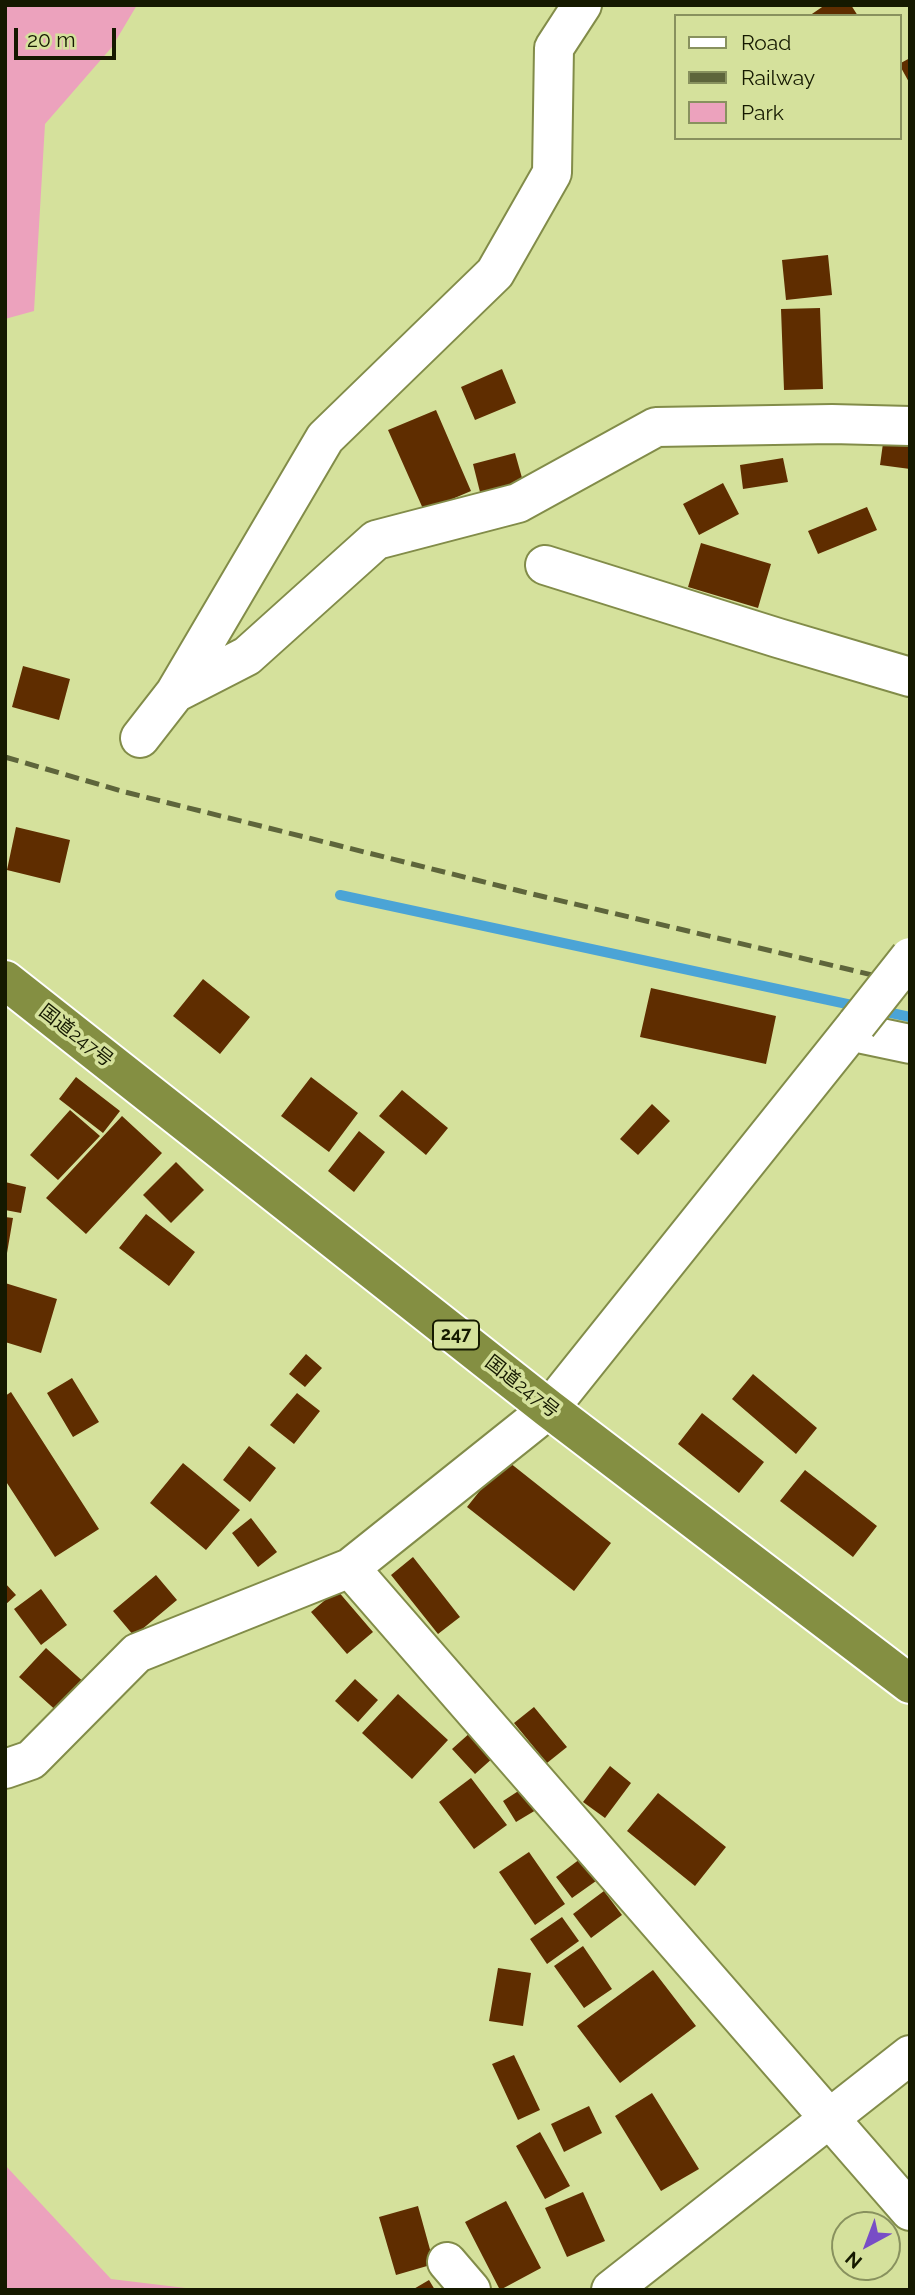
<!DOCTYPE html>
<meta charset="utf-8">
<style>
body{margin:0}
#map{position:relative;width:915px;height:2295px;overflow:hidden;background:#d5e19c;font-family:Raleway,sans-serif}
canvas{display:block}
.frame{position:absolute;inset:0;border:7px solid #151900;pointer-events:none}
.legend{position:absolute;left:674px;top:14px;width:228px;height:126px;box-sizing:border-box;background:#d5e19c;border:2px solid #88915e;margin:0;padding:9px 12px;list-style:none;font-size:21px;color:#151900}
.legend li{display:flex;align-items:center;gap:14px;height:35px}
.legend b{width:35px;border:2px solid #88915e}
.north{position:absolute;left:831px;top:2211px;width:70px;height:70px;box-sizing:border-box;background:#d5e19c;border:2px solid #88915e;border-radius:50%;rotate:221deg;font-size:19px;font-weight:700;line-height:28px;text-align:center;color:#151900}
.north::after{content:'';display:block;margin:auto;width:24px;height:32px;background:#784dc6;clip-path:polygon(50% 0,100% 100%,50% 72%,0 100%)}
.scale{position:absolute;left:14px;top:28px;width:102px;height:32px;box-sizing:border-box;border:4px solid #151900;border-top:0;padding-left:9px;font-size:21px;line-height:24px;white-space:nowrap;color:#151900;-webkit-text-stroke:5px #d5e19c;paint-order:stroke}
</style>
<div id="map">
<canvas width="915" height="2295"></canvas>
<div class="frame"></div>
<ul class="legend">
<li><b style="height:9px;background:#fff"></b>Road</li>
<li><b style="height:9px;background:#5e653b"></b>Railway</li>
<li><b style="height:19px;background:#eca2bd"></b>Park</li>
</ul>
<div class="north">N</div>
<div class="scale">20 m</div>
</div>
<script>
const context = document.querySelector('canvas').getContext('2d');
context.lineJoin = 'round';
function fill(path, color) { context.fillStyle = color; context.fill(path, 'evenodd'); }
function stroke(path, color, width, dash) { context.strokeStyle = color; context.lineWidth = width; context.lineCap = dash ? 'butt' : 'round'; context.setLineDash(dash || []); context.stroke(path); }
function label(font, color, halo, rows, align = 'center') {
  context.font = font + ' Raleway,"Noto Sans JP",sans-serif'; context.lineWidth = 7; context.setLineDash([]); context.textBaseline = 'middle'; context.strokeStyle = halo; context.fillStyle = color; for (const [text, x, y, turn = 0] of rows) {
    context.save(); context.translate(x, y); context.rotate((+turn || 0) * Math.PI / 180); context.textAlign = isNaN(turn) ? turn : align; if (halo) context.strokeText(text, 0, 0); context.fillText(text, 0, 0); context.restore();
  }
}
fill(new Path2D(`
 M5,5H137L112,47L45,124L34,311L5,319Z
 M5,2165L111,2279L202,2290H5Z`), '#eca2bd');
stroke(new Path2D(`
 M340,895L861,1007
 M877,1010L910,1017`), '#4ba4d6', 10);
fill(new Path2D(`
 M825,5H851L858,16H809Z
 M910,58V84L899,64Z
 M828,255L832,295L786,300L782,260Z
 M820,308L823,389L784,390L781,309Z
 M502,369L516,403L475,420L461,387Z
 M436,410L471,491L424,511L388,430Z
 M884,436L910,439V469L880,465Z
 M515,453L524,485L481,496L473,464Z
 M783,458L788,482L743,489L740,465Z
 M723,483L739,514L699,535L683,504Z
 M867,507L877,530L818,554L808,531Z
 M701,543L771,564L758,608L688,587Z
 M23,666L70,679L59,720L12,707Z
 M16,827L70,840L60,883L7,870Z
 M203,979L250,1017L220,1054L173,1016Z
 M651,988L776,1016L766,1064L640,1037Z
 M76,1077L120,1111L103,1133L59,1099Z
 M311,1077L358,1113L329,1152L281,1116Z
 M402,1090L448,1128L426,1155L379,1116Z
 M652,1104L670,1121L638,1155L620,1139Z
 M70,1110L100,1136L58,1180L30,1155Z
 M122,1116L162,1153L86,1234L46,1198Z
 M359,1131L385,1152L354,1192L328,1171Z
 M176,1162L204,1190L171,1223L143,1195Z
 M5,1182L26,1187L21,1213L5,1210Z
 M146,1214L195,1252L169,1286L119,1248Z
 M5,1217L13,1218L7,1253H5Z
 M5,1283L57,1299L41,1353L5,1342Z
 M306,1354L322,1368L305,1387L289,1374Z
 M753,1374L817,1428L796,1454L732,1399Z
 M72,1378L99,1422L73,1437L47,1393Z
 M11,1392L99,1529L55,1557L5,1480V1396Z
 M297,1393L320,1411L294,1444L270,1425Z
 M702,1413L764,1462L739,1493L678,1444Z
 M249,1446L276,1468L250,1502L223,1480Z
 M505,1459L611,1543L574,1591L467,1507Z
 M183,1463L240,1510L206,1550L150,1503Z
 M805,1470L877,1526L853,1557L780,1501Z
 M251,1518L277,1552L258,1567L232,1533Z
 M413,1557L460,1617L438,1634L391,1575Z
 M156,1575L177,1600L134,1636L113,1611Z
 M5,1583L16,1595L5,1605Z
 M41,1589L67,1625L41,1645L14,1609Z
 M337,1590L373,1632L347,1654L311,1612Z
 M46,1648L87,1685L60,1714L19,1677Z
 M355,1679L378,1700L358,1722L335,1701Z
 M398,1694L448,1740L412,1779L362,1733Z
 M534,1707L567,1747L547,1763L514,1723Z
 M471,1732L494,1757L475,1774L452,1749Z
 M610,1766L631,1783L605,1818L583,1802Z
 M471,1778L507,1825L474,1849L439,1802Z
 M523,1788L536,1810L516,1822L503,1801Z
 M658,1793L726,1847L695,1886L627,1831Z
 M529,1852L565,1904L535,1925L499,1872Z
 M580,1859L596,1881L572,1898L556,1877Z
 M604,1891L622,1915L591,1938L573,1914Z
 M562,1917L579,1941L547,1964L530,1939Z
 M583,1946L612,1989L584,2008L554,1966Z
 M498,1968L531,1973L523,2026L489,2021Z
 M653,1970L696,2026L620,2083L577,2026Z
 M514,2055L540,2110L518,2120L492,2064Z
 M652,2093L699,2169L661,2191L615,2116Z
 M589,2106L602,2133L564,2152L551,2124Z
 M540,2132L570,2186L545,2199L516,2146Z
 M583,2192L605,2241L567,2257L545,2208Z
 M506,2201L541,2268L500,2290L465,2222Z
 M418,2206L434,2264L396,2275L379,2217Z
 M429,2280L435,2290H412Z`), '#5f2d00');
const minor = new Path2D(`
 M545,565L778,638L910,677
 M175,693L247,656L376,540L518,503L656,427L832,424L910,426
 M140,738L175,693L325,438L495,273L552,173L554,48L582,5
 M853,1032L910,1044
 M350,1568L910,2211
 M5,1769L31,1760L137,1653L350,1568L549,1409L857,1024
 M447,2262L471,2290
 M611,2290L910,2055`);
const highway = new Path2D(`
 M5,980L549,1409L910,1684`);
stroke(minor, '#828c49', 42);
stroke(highway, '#fff', 42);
stroke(minor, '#fff', 38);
stroke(highway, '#848f42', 38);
stroke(new Path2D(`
 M5,757L125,792L520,891L910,984`), '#5e653b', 5, [14, 7]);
const minorBridge = new Path2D(`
 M857,1024L910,957`);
stroke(minorBridge, '#828c49', 42, []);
stroke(minorBridge, '#fff', 38);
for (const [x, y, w] of [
 [456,1335,46]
]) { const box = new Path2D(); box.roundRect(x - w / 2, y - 14.5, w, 29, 5); context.fillStyle = '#d5e19c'; context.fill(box); stroke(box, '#151900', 2); }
label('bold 18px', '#151900', null, [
 ["247",456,1335]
]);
label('19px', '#151900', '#d5e19c', [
 ["国道247号",76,1036,38],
 ["国道247号",522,1387,38]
]);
</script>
